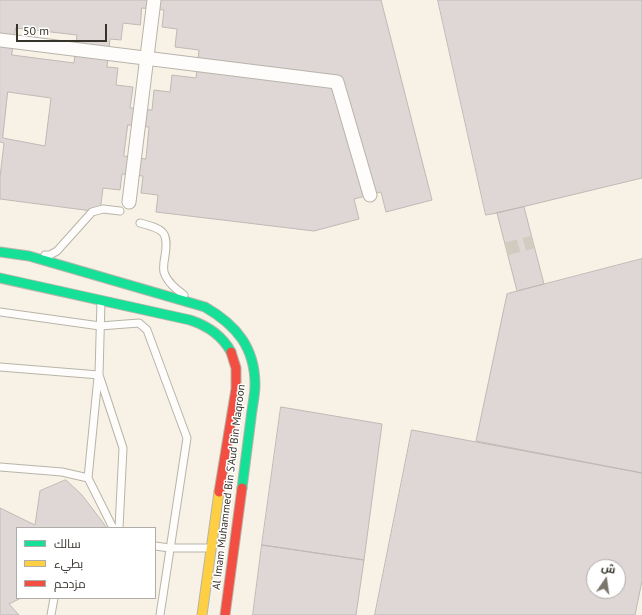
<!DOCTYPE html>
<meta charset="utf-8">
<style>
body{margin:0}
#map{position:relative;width:642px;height:615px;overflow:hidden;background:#f7f2e5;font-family:"PT Sans",Cairo,sans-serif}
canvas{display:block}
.legend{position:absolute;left:16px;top:527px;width:140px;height:72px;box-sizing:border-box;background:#fff;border:1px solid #afadaa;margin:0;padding:5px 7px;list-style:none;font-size:12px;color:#36332a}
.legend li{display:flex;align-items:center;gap:8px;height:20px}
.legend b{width:20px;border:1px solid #afadaa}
.north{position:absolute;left:586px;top:559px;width:40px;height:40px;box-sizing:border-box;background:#fff;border:1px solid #afadaa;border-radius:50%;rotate:13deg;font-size:11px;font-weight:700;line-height:16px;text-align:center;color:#36332a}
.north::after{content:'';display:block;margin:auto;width:14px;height:18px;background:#7a766b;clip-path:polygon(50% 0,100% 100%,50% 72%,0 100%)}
.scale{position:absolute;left:16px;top:24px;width:91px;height:18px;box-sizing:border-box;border:2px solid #36332a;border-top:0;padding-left:5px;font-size:12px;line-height:14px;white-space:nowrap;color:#36332a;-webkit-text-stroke:3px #fff;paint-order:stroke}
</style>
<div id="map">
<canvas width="642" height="615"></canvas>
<ul class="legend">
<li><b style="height:5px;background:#16e098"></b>سالك</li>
<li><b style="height:5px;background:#ffcf43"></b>بطيء</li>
<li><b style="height:5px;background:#f24e42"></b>مزدحم</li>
</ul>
<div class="north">ش</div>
<div class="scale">50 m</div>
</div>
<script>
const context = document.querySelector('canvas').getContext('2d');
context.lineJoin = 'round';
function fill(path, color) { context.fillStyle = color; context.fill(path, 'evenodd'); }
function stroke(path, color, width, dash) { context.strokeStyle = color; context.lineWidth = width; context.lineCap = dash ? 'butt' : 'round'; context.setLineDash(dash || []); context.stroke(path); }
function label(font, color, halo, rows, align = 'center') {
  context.font = font + ' "PT Sans",sans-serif'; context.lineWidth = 3; context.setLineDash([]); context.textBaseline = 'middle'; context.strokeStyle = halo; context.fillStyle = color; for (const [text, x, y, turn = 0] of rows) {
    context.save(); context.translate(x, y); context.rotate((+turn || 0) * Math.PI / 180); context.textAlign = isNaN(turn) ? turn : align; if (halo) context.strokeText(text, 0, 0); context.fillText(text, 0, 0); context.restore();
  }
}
const building = new Path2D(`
 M0,0H381L432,200L386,212L381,192L354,199L359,219L314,231L156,212L158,195L141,193L143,176L122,174L120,190L103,188L100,212L0,199V177L4,143L0,142ZM142,8L164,10L162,27L177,29L175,47L199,50L196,78L172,75L170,92L154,90L152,110L130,108L133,87L116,85L118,68L107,67L110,39L121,40L123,23L140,25ZM16,28L77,35L74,63L12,55ZM8,92L51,98L45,146L3,138ZM128,125L149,127L146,159L124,156Z
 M438,0H642V178L497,213L486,215Z
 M524,207L544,284L517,291L497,213Z
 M642,259V473L476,441L507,294Z
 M281,407L382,424L364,560L262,545Z
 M412,430L642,473V581L635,615H375ZM594,567H618V591H594Z
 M66,480L82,495L107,528H17V598H21L9,604L19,615H0V508L35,525L40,491Z
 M262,545L364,560L356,615H253Z`);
fill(building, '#dfd6d6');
stroke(building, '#bfb9b6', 1);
stroke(new Path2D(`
 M506,249L533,242`), '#d0ccc0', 13, [13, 6]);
const lane = new Path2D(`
 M140,223C163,229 169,231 165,256C164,261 163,267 164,272C167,282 176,289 184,295
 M45,255H50L57,251L92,212L103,209L120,211
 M0,312L100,326L139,323L147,330L187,438L160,615
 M0,367L99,375L101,300
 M99,375L123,448L119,528
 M0,467L62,472L88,478L113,528
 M88,478L98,377
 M155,546L170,548H211
 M51,615L54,598`);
const street = new Path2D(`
 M0,40L337,82L370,195
 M129,202L154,0`);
const fast = new Path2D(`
 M0,252L29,256L205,307C236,325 255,347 255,385C255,396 252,407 251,418C248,441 245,465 242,488
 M0,278L190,320C208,326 222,335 231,352`);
const slow = new Path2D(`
 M202,615L219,492`);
const jam = new Path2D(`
 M219,492L236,389V368L231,352
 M225,615L242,488`);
stroke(lane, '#b8b4aa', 9);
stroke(street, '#b8b4aa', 15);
stroke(fast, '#b8b4aa', 11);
stroke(slow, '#b8b4aa', 11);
stroke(jam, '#b8b4aa', 11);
stroke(lane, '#fefdfb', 7);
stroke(street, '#fefdfb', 13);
stroke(fast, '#16e098', 9);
stroke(slow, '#ffcf43', 9);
stroke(jam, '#f24e42', 9);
label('11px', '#36332a', '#fff', [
 ["Al Imam Muhammed Bin S'Aud Bin Maqroon",229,487,-83]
]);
</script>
